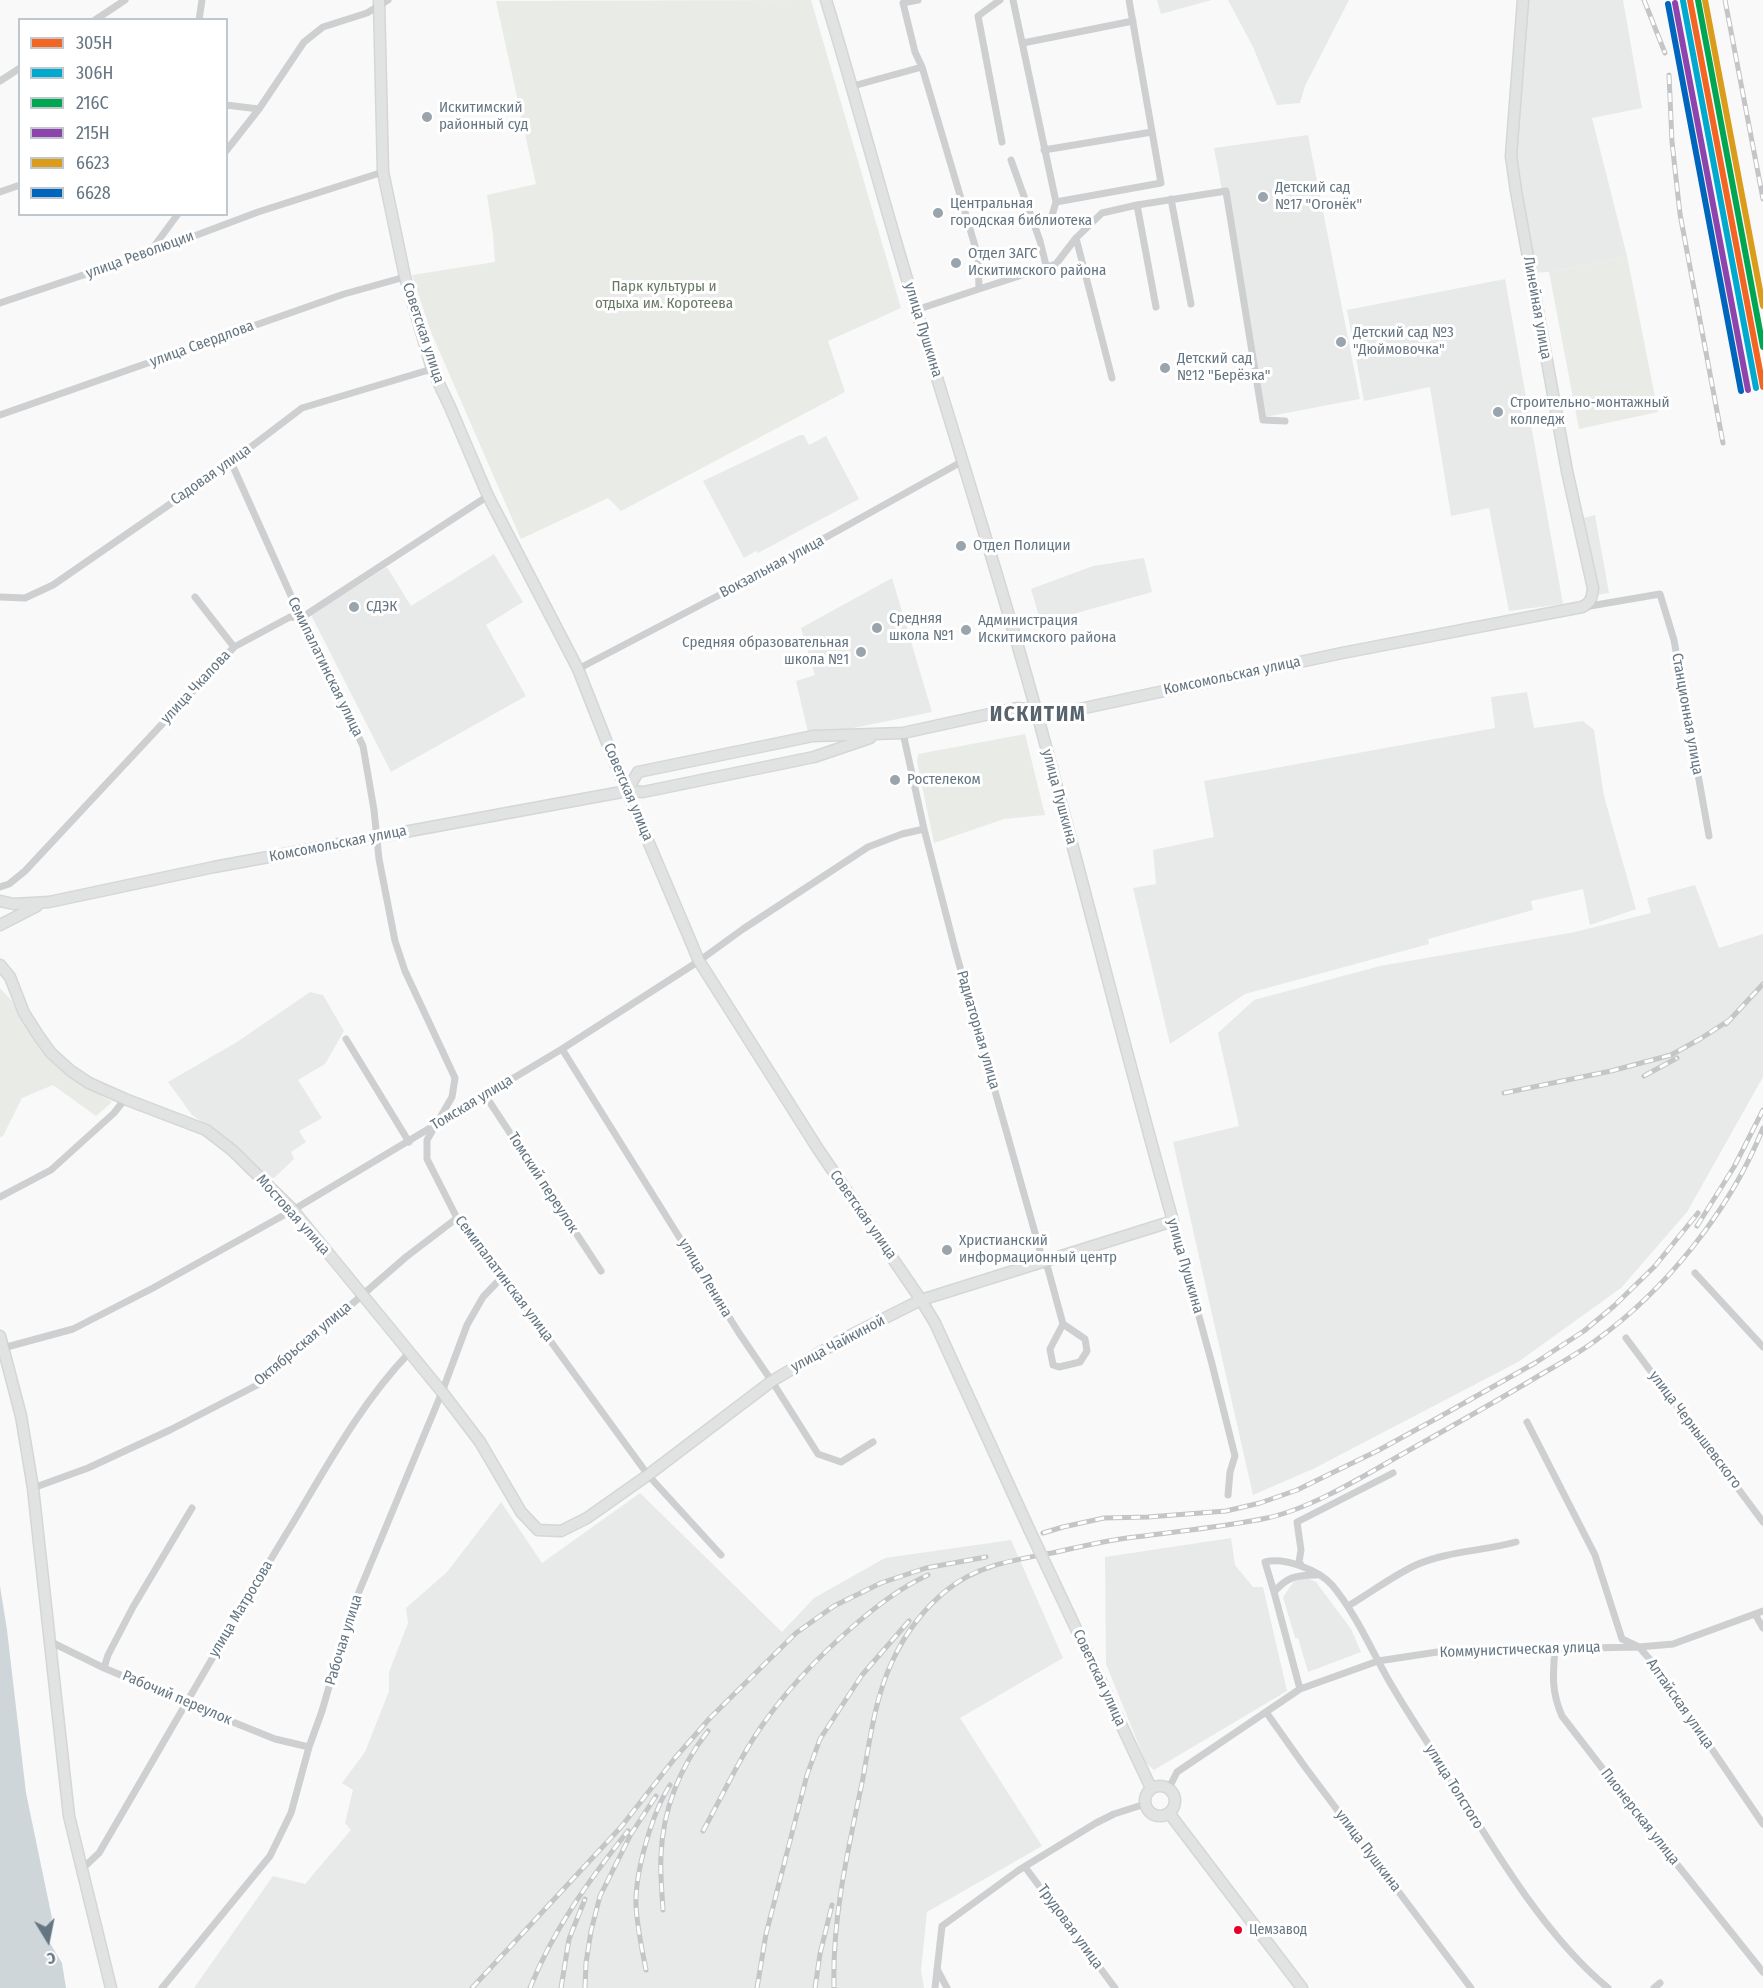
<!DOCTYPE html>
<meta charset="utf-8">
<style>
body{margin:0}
#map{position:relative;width:1763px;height:1988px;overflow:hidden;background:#f9f9f9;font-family:"Fira Sans Condensed",sans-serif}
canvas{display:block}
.legend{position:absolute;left:18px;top:18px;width:210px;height:198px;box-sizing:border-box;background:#fff;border:2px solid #c1c8cd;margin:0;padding:8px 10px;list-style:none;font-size:18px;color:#657683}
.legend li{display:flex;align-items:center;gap:12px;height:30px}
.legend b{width:30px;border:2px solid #c1c8cd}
.north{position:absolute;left:18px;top:1910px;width:60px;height:60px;-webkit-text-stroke:4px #fff;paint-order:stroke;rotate:170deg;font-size:16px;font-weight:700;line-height:24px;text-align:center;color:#657683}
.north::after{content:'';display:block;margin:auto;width:21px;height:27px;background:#657683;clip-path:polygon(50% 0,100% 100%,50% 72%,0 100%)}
</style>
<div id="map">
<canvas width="1763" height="1988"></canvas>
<ul class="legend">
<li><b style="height:8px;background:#f26522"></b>305Н</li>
<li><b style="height:8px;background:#00a9ce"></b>306Н</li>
<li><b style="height:8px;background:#00a651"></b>216С</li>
<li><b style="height:8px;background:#8e44ad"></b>215Н</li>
<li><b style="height:8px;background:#da9c1a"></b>6623</li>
<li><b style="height:8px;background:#0065bd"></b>6628</li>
</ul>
<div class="north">С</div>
</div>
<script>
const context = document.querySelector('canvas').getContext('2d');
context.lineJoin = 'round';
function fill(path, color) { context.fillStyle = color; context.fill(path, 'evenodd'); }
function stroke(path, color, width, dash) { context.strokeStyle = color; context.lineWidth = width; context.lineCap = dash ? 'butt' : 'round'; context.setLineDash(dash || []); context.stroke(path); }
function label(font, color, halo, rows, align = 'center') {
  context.font = font + ' "Fira Sans Condensed",sans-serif'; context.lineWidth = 6; context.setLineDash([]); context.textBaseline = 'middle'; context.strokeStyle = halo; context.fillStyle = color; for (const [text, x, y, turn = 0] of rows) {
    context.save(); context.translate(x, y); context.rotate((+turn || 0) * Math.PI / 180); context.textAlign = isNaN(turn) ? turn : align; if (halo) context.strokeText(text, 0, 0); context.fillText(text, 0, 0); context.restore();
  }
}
fill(new Path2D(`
 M1157,0H1212L1161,14Z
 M1228,0H1349L1305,86L1300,103L1277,105L1253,47Z
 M1526,0H1623L1642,108L1592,118L1627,256L1549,272L1532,273L1514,176Z
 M1308,135L1360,399L1265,417L1214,148Z
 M1505,279L1563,604L1509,611L1489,508L1451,516L1430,387L1364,401L1347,310Z
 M800,435H804L809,445L826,436L859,499L758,553L756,551L744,558L703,481Z
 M1595,515L1609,593L1597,595L1583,518Z
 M494,554L523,602L486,625L526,696L391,772L311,615L387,567L411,606Z
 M1144,558L1152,592L1041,623L1031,589L1093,566Z
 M892,578L932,712L809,737L796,681L815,675L801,628Z
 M1527,692L1534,728L1583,721L1594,730L1604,796L1636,909L1590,925L1583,889L1531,901L1533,910L1428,939L1429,944L1245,994L1170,1044L1133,888L1156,884L1153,850L1214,837L1204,781L1495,728L1491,697Z
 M1695,885L1719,948L1763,934V1077L1687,1212L1621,1288L1518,1362L1315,1468L1253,1495L1173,1142L1239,1126L1218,1033L1254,1000L1380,966L1575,932L1651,913L1647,898Z
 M310,992L323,995L344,1031L325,1064L298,1080L322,1118L299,1131L306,1142L291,1152L294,1159L274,1178L264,1176L219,1133L192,1115L168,1082L237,1042Z
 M640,1493L782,1632L814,1598L885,1558L1011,1540L1063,1658L960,1718L1042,1846L927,1912L921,1970L924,1988H194L273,1876L305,1884L351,1830L345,1823L353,1790L342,1783L365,1752L389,1691V1672L408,1623L406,1608L447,1572L501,1502L542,1563Z
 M1231,1538L1235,1565L1253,1587H1263L1287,1691L1154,1770L1146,1763L1106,1664L1105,1557Z
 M1305,1577L1316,1582L1351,1629L1361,1652L1308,1672L1298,1638H1295L1283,1597L1292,1584L1296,1580Z`), '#e8e9e9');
fill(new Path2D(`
 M811,0L901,308L828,341L845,392L621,511L608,498L521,539L431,332L412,275L495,262L493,235L487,195L536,184L496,1Z
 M1627,256L1658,412L1579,429L1549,272Z
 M1025,734L1045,815L1004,819L934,843L917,762L918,754Z
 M0,988L12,1001L29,1032L63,1072L112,1102L96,1116L53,1085L22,1098L3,1136L0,1137Z`), '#e8ebe6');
fill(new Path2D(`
 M0,1586L7,1630L26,1793L52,1918L45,1935L62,1963L66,1988H0Z`), '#ced6d9');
const secondary = new Path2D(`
 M379,0L383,172L405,277L432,369L450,407L488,496L578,669L617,768L699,961L818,1149L921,1300L935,1323L1029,1529
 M627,791L638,772L813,736L903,733L1017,708L1061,713L1342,653L1582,607C1591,603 1592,598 1593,588L1567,471L1516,191L1511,156L1523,0
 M0,901L14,904L49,902L214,867L627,791L643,792L814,757L870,738
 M0,925L37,906
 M0,965L10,977L24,1013L38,1035L51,1053L71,1071L89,1083L125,1099L206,1130L232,1150L293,1210L442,1392L480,1442L521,1512L538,1530L561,1531L587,1518L648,1475L772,1381L841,1340L921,1300L1173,1221C1125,1051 1083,880 1036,710C999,576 957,445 917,312C885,209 858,104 826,0
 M0,1336L21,1416L33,1488L69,1816L111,1988
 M1047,1567L1151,1788
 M1145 1801a15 15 0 1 1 30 0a15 15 0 1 1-30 0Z
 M1169,1813L1302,1988`);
stroke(secondary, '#d5d6d7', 13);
stroke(new Path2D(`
 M1000,0L978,16L1002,142
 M1013,0L1056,202L1051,219
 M95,20L125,0
 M199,20L202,0
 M1023,43L1133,21
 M0,81L20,68
 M853,86L922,67
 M226,105L259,109L304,42L323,27L367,13L388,0
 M1044,150L1152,132
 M226,151L259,109
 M1011,160L1040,241L1047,269
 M0,192L20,185
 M1171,199L1191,304
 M1056,202L1161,183L1129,0
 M1137,205L1156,307
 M1076,238L1112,378
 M149,253L178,214
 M979,289L1056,264L1076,238L1102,213L1137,205L1226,191L1263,420L1285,421
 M0,303L149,253L258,212L383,172
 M916,310L979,289L978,256L922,67L915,52L903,3L918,0
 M0,415L344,294L405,277
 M231,462L301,618L363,746L374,810L379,859L395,941L405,971L455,1078L452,1097L427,1140V1159L457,1218L503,1276L648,1475L721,1555
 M0,597L25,598L53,585L231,462L302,408L432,369
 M195,597L234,647
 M1584,607L1660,594L1674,640L1709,836
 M578,669L769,569L963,461
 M903,733L924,829L956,953L1041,1254L1048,1269L1063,1324L1050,1349L1053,1365L1059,1367L1080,1362L1087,1351L1085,1339L1063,1324
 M0,887L9,884L25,871L234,647L290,617L301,618L488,496
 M346,1039L409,1142
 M562,1049L739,1333L775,1386L818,1454L841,1462L873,1442
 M485,1095L601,1271
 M0,1197L51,1170L114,1113L125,1099
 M1173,1221L1212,1364L1235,1456L1230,1472L1228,1495
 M1695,1273L1763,1347
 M1626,1338L1763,1522
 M3,1348L73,1329L153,1288L293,1210L562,1049L699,961L743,929L868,847L902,834L924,829
 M1527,1422L1595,1555L1622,1639L1639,1647L1653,1663L1763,1824
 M33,1488L88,1468L170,1430L261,1383L406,1257L457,1218
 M1302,1566L1299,1562L1301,1550L1297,1522L1393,1473
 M1274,1592L1265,1562C1284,1557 1319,1570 1332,1585C1357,1615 1372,1652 1392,1686C1412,1720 1434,1752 1455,1786C1496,1853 1547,1938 1608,1988
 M1348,1606C1370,1593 1394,1575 1416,1565C1448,1551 1484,1551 1516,1542
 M1755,1614L1763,1628
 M49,1641L104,1668L208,1712L275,1739L309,1747
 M1555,1648C1553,1674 1551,1691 1562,1716L1656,1838L1763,1972
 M104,1668L108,1655L133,1607L192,1508
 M1300,1689L1274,1592C1287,1577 1296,1575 1316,1575
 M1266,1712L1305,1767L1471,1988
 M1169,1788L1177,1772L1300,1689L1378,1661L1444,1651L1639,1647L1673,1644L1763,1611
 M1025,1867L1115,1988
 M81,1870L99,1853C163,1744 225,1634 291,1526C327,1466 361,1403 409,1353
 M937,1969L947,1988
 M162,1988L270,1856L291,1813L309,1747L322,1711L351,1611L442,1392L467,1325L483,1297L503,1276
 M935,1988L942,1926L1019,1870L1096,1823L1114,1814L1145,1804
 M1654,1988L1660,1983`), '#cecfd0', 7);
stroke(secondary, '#e1e2e2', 10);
const rail = new Path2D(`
 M1644,0L1665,53
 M1725,0L1763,199
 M1669,75L1672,142L1680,214L1723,443
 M1726,1024L1763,984
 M1644,1076L1677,1058
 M1504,1093L1611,1071L1671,1055L1700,1039L1731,1019
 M1697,1226L1734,1167L1763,1110
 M1043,1533L1063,1527L1104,1518L1148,1517L1226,1511L1260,1503L1297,1490L1379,1450L1441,1416L1535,1363L1584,1331L1614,1306L1655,1266L1698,1213
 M703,1831C723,1795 741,1754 766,1720C800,1672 874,1599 928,1575
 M663,1910C662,1892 660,1873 661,1855C663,1810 680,1767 708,1731
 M646,1970C642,1949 637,1927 636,1905C635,1872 652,1813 670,1785
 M834,1987C832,1916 849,1846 863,1778C870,1739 875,1698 892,1662C904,1635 924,1608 947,1590C977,1565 1015,1560 1052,1553C1079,1547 1107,1540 1135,1537C1179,1531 1224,1527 1267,1518C1314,1508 1370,1472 1413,1448C1454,1425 1495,1402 1535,1378C1555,1366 1576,1355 1595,1341C1666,1290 1731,1209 1763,1128
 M472,1988L621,1827L675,1758L710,1718L796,1633L834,1606L881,1583L926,1568L986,1557
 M530,1988C553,1930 589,1880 628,1831
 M561,1988L569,1939L585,1899
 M585,1988L586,1963L591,1931L600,1896L631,1834L656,1796
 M757,1988L766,1934L807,1775L820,1739L862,1675L909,1621
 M815,1988L820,1954L832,1905`);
stroke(rail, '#c3c5c6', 5);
stroke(rail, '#fff', 3, [9]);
const secondaryBridge = new Path2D(`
 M1029,1529L1047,1567`);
stroke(secondaryBridge, '#d5d6d7', 13, []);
stroke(secondaryBridge, '#e1e2e2', 10);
stroke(new Path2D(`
 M1690,0L1763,387`), '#f26522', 6);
stroke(new Path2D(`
 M1683,1L1756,388`), '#00a9ce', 6);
stroke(new Path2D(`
 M1698,0L1763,347`), '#00a651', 6);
stroke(new Path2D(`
 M1675,3L1748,390`), '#8e44ad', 6);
stroke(new Path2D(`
 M1705,0L1763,306`), '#da9c1a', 6);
stroke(new Path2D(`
 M1668,4L1741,391`), '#0065bd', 6);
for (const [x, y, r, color] of [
 [427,117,6,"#99a4ac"],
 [1263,197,6,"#99a4ac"],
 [938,213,6,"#99a4ac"],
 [956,263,6,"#99a4ac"],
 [1341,342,6,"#99a4ac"],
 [1165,368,6,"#99a4ac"],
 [1498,412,6,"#99a4ac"],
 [961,546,6,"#99a4ac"],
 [354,607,6,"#99a4ac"],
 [877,628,6,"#99a4ac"],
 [966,630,6,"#99a4ac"],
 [861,652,6,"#99a4ac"],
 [895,780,6,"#99a4ac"],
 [947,1250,6,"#99a4ac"],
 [1238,1930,5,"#e4002b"]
]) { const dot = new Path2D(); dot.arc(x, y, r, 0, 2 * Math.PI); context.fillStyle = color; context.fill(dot); stroke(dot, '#fff', 2); }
label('14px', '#657683', '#fff', [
 ["Цемзавод",1249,1930]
], 'left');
label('15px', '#657683', '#fff', [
 ["Искитимский",439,108],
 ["районный суд",439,125],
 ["Детский сад",1275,188],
 ["№17 \"Огонёк\"",1275,205],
 ["Центральная",950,204],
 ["городская библиотека",950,221],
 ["Отдел ЗАГС",968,254],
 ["Искитимского района",968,271],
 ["Детский сад №3",1353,333],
 ["\"Дюймовочка\"",1353,350],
 ["Детский сад",1177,359],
 ["№12 \"Берёзка\"",1177,376],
 ["Строительно-монтажный",1510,403],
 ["колледж",1510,420],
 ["Отдел Полиции",973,546],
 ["СДЭК",366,607],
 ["Средняя",889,619],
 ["школа №1",889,636],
 ["Администрация",978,621],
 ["Искитимского района",978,638],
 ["Средняя образовательная",849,643,"right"],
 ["школа №1",849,660,"right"],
 ["Ростелеком",907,780],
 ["Христианский",959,1241],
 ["информационный центр",959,1258]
], 'left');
label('15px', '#657683', '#fff', [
 ["улица Революции",140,255,-20],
 ["Линейная улица",1537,308,80],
 ["улица Пушкина",923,330,73],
 ["Советская улица",423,333,72],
 ["улица Свердлова",202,344,-20],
 ["Садовая улица",211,475,-35],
 ["Вокзальная улица",772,567,-28],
 ["Семипалатинская улица",325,667,64],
 ["Комсомольская улица",1232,676,-12],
 ["улица Чкалова",196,687,-47],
 ["Станционная улица",1687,714,80],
 ["Советская улица",628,792,67],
 ["улица Пушкина",1059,797,75],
 ["Комсомольская улица",338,844,-11],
 ["Радиаторная улица",978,1030,74],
 ["Томская улица",472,1103,-31],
 ["Томский переулок",543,1183,57],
 ["Мостовая улица",293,1215,48],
 ["Советская улица",863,1215,55],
 ["улица Пушкина",1185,1266,74],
 ["улица Ленина",705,1278,59],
 ["Семипалатинская улица",504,1279,53],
 ["Октябрьская улица",303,1344,-40],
 ["улица Чайкиной",838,1344,-28],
 ["улица Чернышевского",1695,1430,53],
 ["улица Матросова",241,1609,-59],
 ["Рабочая улица",344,1640,-73],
 ["Коммунистическая улица",1520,1650,-2],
 ["Советская улица",1099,1678,65],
 ["Рабочий переулок",177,1698,23],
 ["Алтайская улица",1680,1704,55],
 ["улица Толстого",1454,1787,58],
 ["Пионерская улица",1640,1817,52],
 ["улица Пушкина",1368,1851,53],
 ["Трудовая улица",1070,1927,54]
]);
label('15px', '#687a64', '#fff', [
 ["Парк культуры и",664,287],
 ["отдыха им. Коротеева",664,304]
]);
context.letterSpacing = '1.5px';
label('bold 21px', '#57646e', '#fff', [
 ["ИСКИТИМ",1038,715]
]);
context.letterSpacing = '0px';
</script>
